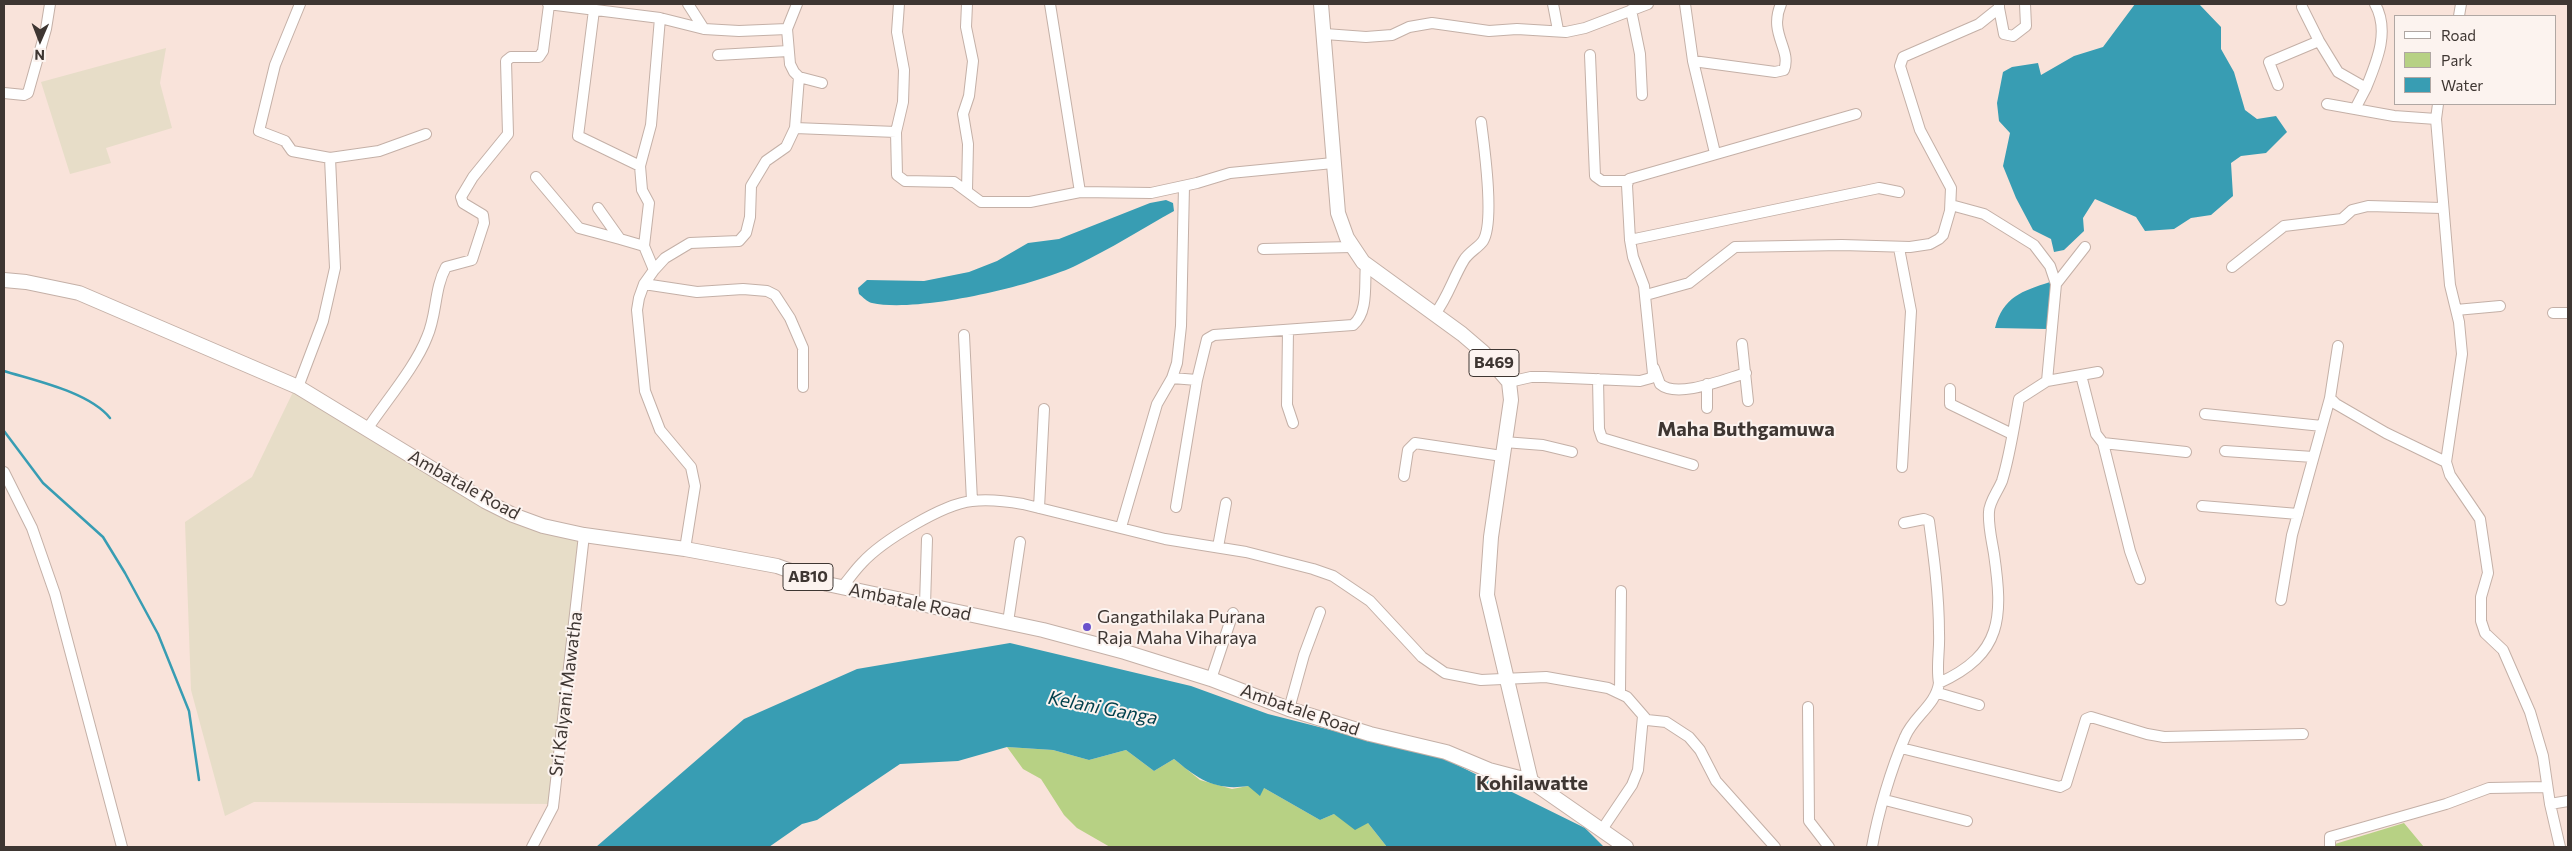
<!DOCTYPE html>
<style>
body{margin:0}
#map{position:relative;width:2572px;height:851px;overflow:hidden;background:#f9e3da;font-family:Commissioner,sans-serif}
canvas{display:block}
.frame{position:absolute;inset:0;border:5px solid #3e3632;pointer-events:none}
.legend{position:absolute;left:2394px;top:15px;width:162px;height:90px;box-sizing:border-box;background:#fcf3ef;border:1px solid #b0a7a3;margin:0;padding:6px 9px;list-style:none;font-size:15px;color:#3e3632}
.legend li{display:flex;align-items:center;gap:10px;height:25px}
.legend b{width:25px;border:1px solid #b0a7a3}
.north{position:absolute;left:15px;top:15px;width:50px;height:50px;-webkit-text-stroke:4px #fcf3ef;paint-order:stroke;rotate:181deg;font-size:14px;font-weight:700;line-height:20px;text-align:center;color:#3e3632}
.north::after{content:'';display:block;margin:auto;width:18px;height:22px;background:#3e3632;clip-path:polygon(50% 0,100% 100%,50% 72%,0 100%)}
</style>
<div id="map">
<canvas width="2572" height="851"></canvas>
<div class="frame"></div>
<ul class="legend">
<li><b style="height:6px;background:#fff"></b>Road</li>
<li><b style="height:14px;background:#b7d184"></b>Park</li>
<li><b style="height:14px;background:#389db3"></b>Water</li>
</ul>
<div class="north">N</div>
</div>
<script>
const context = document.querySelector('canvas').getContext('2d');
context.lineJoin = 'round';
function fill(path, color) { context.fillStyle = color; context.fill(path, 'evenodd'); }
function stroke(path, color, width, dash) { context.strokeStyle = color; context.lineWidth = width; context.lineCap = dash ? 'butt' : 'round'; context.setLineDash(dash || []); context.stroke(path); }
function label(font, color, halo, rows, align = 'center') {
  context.font = font + ' Commissioner,sans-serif'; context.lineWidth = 4; context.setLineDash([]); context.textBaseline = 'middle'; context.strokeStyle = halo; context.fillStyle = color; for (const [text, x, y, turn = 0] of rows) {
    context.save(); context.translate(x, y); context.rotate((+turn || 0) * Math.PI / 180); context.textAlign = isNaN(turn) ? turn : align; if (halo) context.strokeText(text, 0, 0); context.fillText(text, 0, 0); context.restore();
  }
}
fill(new Path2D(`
 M166,48L160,83L172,128L106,148L111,163L70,174L41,82Z
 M293,392L482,505L583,541L552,804L254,802L225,816L191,690L185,522L252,477Z`), '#e7ddc8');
fill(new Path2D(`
 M1007,747L1053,750L1089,760L1126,750L1154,771L1174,759L1200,780L1232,789L1248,786L1264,788L1320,820L1334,814L1368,823L1387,847H1110L1077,828L1064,815L1041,779L1023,769Z
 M2404,823L2424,847H2335V844Z`), '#b7d184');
fill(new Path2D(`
 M2135,4H2199L2221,27V49L2234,72L2245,110L2257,119L2276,116L2287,132L2266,153L2241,156L2231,163L2233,196L2211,215L2191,218L2174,229L2145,231L2136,217L2095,199L2083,218L2084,231L2064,250L2054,252L2051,239L2033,230L2016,198L2003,166L2010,133L1999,121L1997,103L2003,72L2012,67L2038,63L2041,75L2074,56L2103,47Z
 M1166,200L1173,203L1174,211C1142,229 1110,249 1077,265C1034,286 918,313 872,303C867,302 863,297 859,294L858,288L867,280L924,281L969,272L997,261L1028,243L1059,239L1150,203Z
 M2050,282L2051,297L2047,329L1995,328C2003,297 2022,291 2050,282Z
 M1010,643L1191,686L1268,714L1445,759L1585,828L1604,847H1387L1368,823L1355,830L1334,814L1320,820L1264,788L1260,796L1248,786C1215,791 1198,779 1174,759L1154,771L1126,750L1089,760L1053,750L1007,747L958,761L900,764L817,820L802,824L769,847H596L744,719L857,669Z`), '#389db3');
stroke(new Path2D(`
 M4,371C36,381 89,392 110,418
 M4,431L43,483L103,537L125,573L158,634L189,711L199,780`), '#389db3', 2.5);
const minor = new Path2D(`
 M548,4L660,18L704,29L739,31L787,29
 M688,4L704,29
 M797,4L787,29L790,64L794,72L799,77L822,83
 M899,4L897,32L904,70L903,102L896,132L897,175L905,181L954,182L981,202H1030L1080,192L1151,193L1197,183L1230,173L1333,163
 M967,4L966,27L973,61L969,96L963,114L968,144L967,190
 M1050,4L1080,192
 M1553,4L1558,30
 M1685,4L1693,61L1715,153
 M2302,7L2319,41L2338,72L2366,88C2377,61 2390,31 2375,4
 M1999,8L2004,34L2013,36L2026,26L2025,4
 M594,10L578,136L640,166L651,125L660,18
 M1631,10L1640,54L1642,95
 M2459,16L2461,4
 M1325,34L1366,37L1392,35L1409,27L1432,23L1489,31L1517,29L1566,32L1585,28L1648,4
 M718,55L788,51
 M1590,55L1595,176L1602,181H1628
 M1693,61L1775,72L1784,70C1792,49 1768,34 1781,4
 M2278,85L2269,62L2319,41
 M4,93L24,95L28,93L46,29L50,4
 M2327,104L2394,116L2436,119
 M2438,104L2436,119L2450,285L2459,322L2462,354L2446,462L2450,475L2480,519L2488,573L2481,597V621L2485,633L2503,650L2530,712L2543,756L2550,804L2560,847
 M2355,109L2366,88
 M795,128L896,132
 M330,158L379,151L426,134
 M640,166L642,190L649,203L644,246
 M536,177L579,228L620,239
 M598,208L620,239L644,246L654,270
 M1630,240L1879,188L1899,192
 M1899,248L1911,311L1902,467
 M1263,249L1352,247
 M2232,267L2284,226L2342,219L2352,210L2368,206L2442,208
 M644,284L697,292L743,289L767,291L775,295L790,318L803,348V387
 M2056,284L2085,247
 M1646,295L1689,283L1735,247L1842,245L1910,247L1930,244L1939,239L1943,235L1950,211L1951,188L1920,130L1900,66L1903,57L1979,24L1999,8V4
 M2456,310L2500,306
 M2553,313H2568
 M1435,314C1448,297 1453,278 1464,260C1469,252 1478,248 1483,241C1495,222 1484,145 1481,122
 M1288,330L1287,405L1293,423
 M964,335L972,501
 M1742,344L1748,401
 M2338,346L2330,398L2336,404L2386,433L2446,462
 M1654,368L1660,384C1677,399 1725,379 1746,373
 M2081,375L2096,434L2103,443L2130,551L2140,579
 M1172,378L1197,380L1207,339L1214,335L1353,325C1369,312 1364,283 1366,265
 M1598,379L1599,429L1602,438L1693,465
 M2047,381L2098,372
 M1509,382L1531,377H1545L1640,381L1651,378L1653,374L1644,286L1633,257L1630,240L1627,185L1629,179L1856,114
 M298,387L323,321L335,268L330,158L292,151L285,141L259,131L275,65L300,4
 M1950,389V404L2012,434
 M1707,408V384
 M2205,414L2322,426
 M368,428C386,401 416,366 427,337C437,315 434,289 446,267L472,260L484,223L483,215L463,203L461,197L473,177L508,134L506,61L511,57H539L543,51L549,5
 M1504,442L1543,445L1572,452
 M2103,443L2186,452
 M2225,451L2313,457
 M4,472L32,528L55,594L122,847
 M1404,476L1408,450L1415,443L1502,456
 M2202,506L2298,514
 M1176,507L1197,380
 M1039,508L1044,409
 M1904,523L1924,519L1929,521C1934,558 1939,595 1939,633C1940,650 1936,666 1939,683
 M1121,527L1157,404L1172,378L1177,363L1181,326L1184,186
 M1218,547L1226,503
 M685,549L695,486L691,467L660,430L645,391L637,310L639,298L644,284L654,270L665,258L690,243L739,241L746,233L750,217L751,186L766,161L786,147L795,128L799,77
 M842,587C849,579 855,570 862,563C882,541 943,504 972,501C989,499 1006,501 1023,504L1165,539L1246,552L1313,569L1333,576L1370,601L1422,657L1445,673L1481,680L1546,677L1608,688L1627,697L1647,720L1666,722L1689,737L1700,750L1716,781L1775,847
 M2281,600L2292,535L2330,398
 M925,605L927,539
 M1008,622L1020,542
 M1211,679L1233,613
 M1620,692L1621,591
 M1938,693L1979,705
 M1808,707L1809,821L1829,847
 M1289,709L1304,655L1320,612
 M1901,748L2060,787L2066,784L2086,719L2091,717L2147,734L2164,737L2303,734
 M1885,800L1967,821
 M2550,804L2568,801
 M1601,831L1632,785L1638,770L1643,716
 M532,847L553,807L584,535
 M1872,847C1878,813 1891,769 1905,737C1913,717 1936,705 1939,683C2003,654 2003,617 1994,554C1992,541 1988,526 1989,512C1989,502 1998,491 2002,481C2010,455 2014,426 2019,399L2047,381L2056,284L2050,266L2034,245L1984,214L1951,205
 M2330,847V837L2446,804L2489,788L2547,787`);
const major = new Path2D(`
 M1321,4L1338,213L1347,238L1363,262L1462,334L1483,352L1509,382L1511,400L1491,537L1487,595L1531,781
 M4,280L26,282L79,293L298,387L485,501L513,515L543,526L584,535L685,549L777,566L827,584L1043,630L1125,652L1211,679L1289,709L1370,734L1446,752L1489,770L1531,781L1626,847`);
stroke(minor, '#c4b0a7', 12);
stroke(major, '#c4b0a7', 16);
stroke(minor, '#fff', 10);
stroke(major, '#fff', 14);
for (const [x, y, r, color] of [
 [1087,627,5,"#6b52cc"]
]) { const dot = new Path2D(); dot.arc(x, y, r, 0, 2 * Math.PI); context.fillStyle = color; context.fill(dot); stroke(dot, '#fcf3ef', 2); }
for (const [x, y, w] of [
 [1494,363,50],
 [808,577,50]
]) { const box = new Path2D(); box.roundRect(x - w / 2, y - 13.5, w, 27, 4); context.fillStyle = '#fcf3ef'; context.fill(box); stroke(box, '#3e3632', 1); }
label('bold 16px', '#3e3632', null, [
 ["B469",1494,363],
 ["AB10",808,577]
]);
label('18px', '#3e3632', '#fcf3ef', [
 ["Ambatale Road",464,485,29],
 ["Ambatale Road",910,602,12],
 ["Sri Kalyani Mawatha",566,694,-83],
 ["Ambatale Road",1300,710,19]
]);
label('18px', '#3e3632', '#fcf3ef', [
 ["Gangathilaka Purana",1097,617],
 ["Raja Maha Viharaya",1097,638]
], 'left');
label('italic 19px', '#02414d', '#fcf3ef', [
 ["Kelani Ganga",1103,708,11]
]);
label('bold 20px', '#3e3632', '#fcf3ef', [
 ["Maha Buthgamuwa",1746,429],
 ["Kohilawatte",1532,783]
]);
</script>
